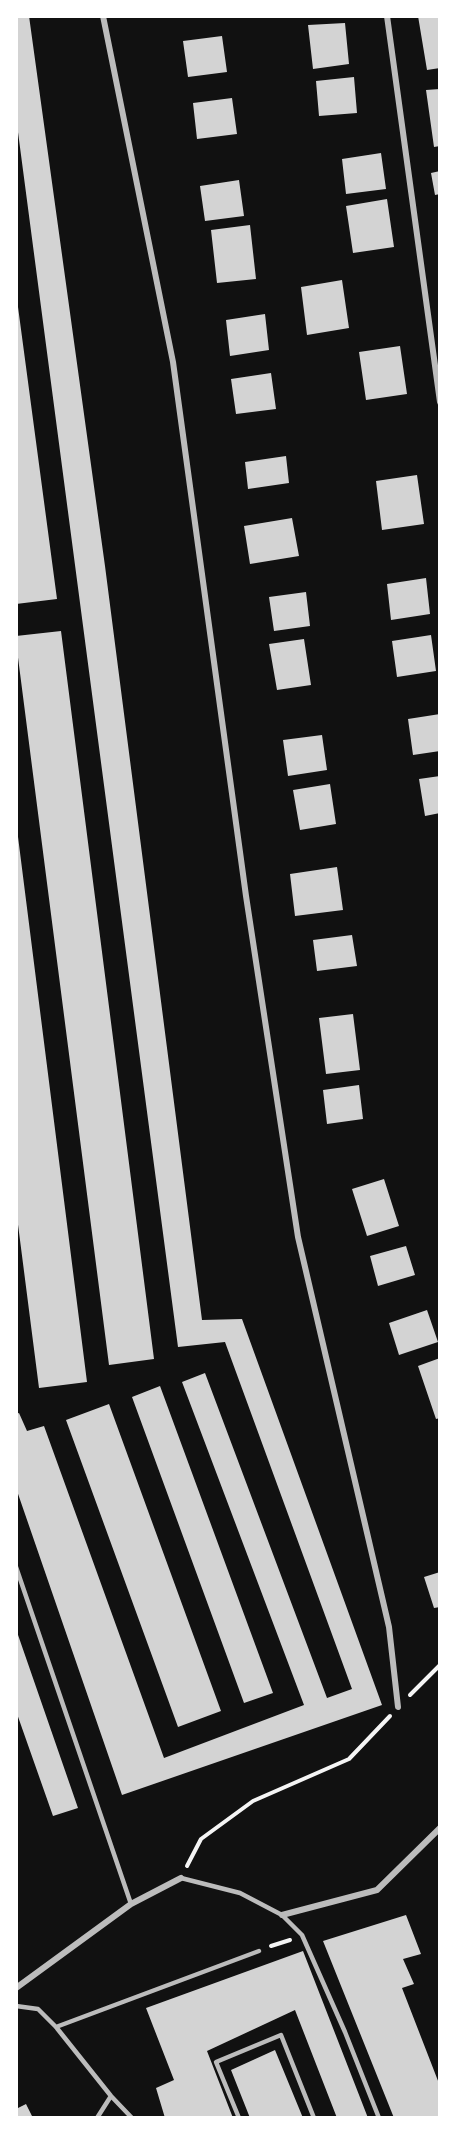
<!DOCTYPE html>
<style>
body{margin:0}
#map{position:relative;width:456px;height:2134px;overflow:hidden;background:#111;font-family:"IBM Plex Sans",sans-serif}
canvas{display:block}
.frame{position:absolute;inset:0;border:18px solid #fff;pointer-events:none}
</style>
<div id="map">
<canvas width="456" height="2134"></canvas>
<div class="frame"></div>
</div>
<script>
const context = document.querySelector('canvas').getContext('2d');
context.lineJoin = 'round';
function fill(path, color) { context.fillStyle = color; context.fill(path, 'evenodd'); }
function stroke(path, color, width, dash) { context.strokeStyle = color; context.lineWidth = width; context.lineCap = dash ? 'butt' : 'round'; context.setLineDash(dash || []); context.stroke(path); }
fill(new Path2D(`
 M16,16H29L105,566L202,1320L242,1319L382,1705L122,1795L16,1488V1414L19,1413L27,1431L44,1426L164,1758L304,1705L182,1382L205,1373L327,1698L352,1689L225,1342L178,1347L16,117Z
 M418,16H440V68L427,70Z
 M345,23L349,64L313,69L308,25Z
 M222,36L227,72L188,77L183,41Z
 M354,77L357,113L319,116L316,81Z
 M440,89V146L434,147L426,90Z
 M232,98L237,134L197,139L193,103Z
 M381,153L386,189L346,194L342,159Z
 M440,171V194L435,195L431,173Z
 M239,180L244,216L205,221L200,186Z
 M387,199L394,247L353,253L346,206Z
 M250,225L256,279L217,283L211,230Z
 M342,280L349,328L307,335L301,287Z
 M16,292L57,599L16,604Z
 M265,314L269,350L230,356L226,320Z
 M400,346L407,394L366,400L359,352Z
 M271,373L276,409L236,414L231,379Z
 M286,456L289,483L248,489L245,462Z
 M417,475L424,524L382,530L376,481Z
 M292,518L299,556L250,564L244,526Z
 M426,578L430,614L391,620L387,584Z
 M306,592L310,626L274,631L269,597Z
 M61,631L154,1359L109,1365L16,642V636Z
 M431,635L436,671L397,677L392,641Z
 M304,639L311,685L277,690L269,644Z
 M440,714V751L413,755L408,719Z
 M322,735L327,770L288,776L283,740Z
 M440,776V813L425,816L419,779Z
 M330,784L336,824L300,830L293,790Z
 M16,821L87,1382L39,1388L16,1209Z
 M337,867L343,910L295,916L290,874Z
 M352,935L357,966L317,971L313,940Z
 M353,1014L360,1070L326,1074L319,1018Z
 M359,1085L363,1119L327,1124L323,1090Z
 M384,1179L399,1226L367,1236L352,1189Z
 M406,1246L415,1275L378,1286L370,1256Z
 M427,1310L438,1342L399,1355L389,1323Z
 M440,1358V1418L436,1419L418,1366Z
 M160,1386L273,1693L244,1703L132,1397Z
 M109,1404L221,1711L178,1727L66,1420Z
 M440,1572V1607L434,1608L424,1577Z
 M17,1632L78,1808L53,1816L16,1711Z
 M406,1915L421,1954L403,1959L414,1984L402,1988L440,2086V2118H394L323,1941Z
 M303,1951L368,2118H337L295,2010L207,2051L233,2118H165L156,2088L174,2080L146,2008Z
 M275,2050L303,2118H250L231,2070Z
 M26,2104L33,2118H16V2109Z`), '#d3d3d3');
stroke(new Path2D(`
 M410,1695L440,1665
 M187,1866L201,1839L253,1801L349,1759L390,1716
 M271,1946L290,1940`), '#f5f5f5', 4);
stroke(new Path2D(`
 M16,1567L131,1904
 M181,1878L240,1893L282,1915L302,1935L345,2032L379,2118
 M16,2006L38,2009L56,2027L111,2096L132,2118
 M56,2027L259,1951
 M97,2118L111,2096
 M239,2118L216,2062L281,2035L314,2118`), '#bcbcbc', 4.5);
stroke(new Path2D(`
 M103,16L173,362L246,896L298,1237L389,1627L398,1707
 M387,16L440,402
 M282,1915L377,1890L440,1828
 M16,1988L131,1904L181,1878`), '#bcbcbc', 6);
</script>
